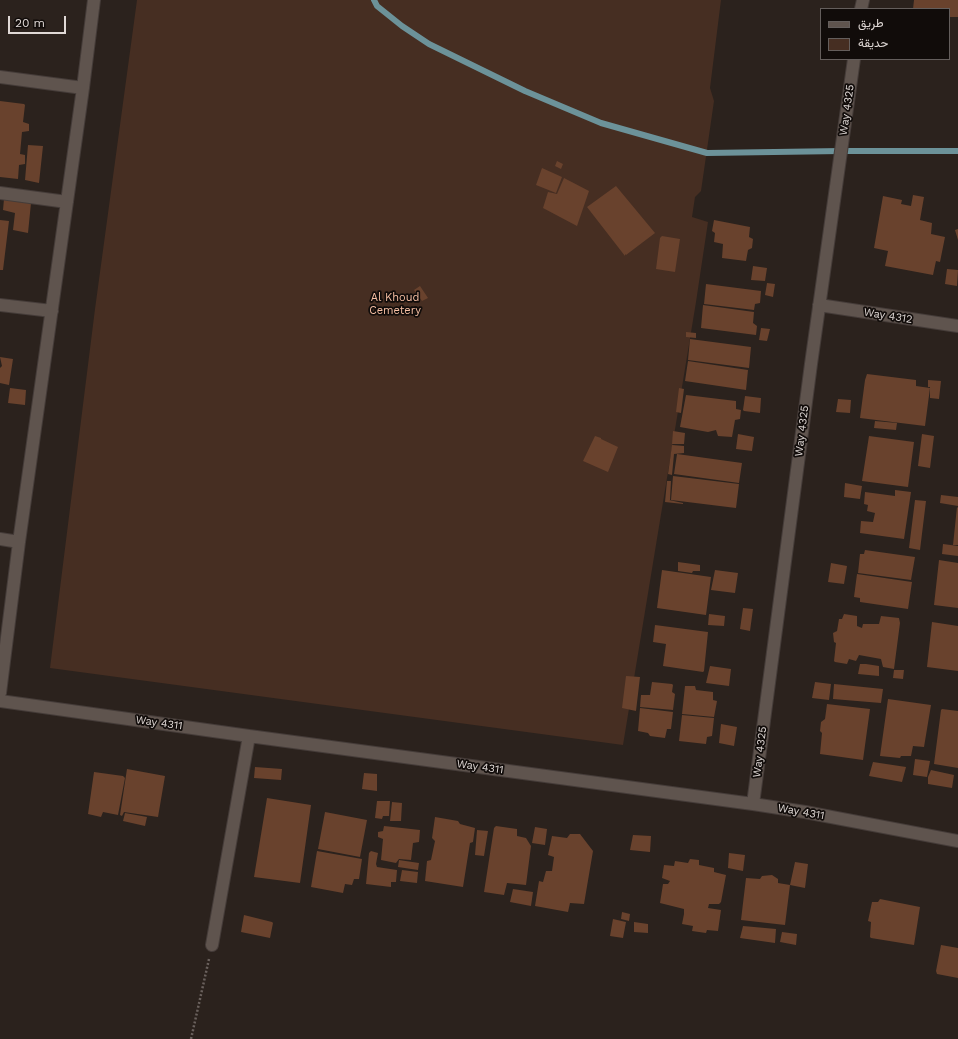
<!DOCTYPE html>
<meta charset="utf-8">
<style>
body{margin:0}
#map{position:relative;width:958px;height:1039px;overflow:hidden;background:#2b221d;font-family:"Work Sans",Vazirmatn,sans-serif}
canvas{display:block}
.legend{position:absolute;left:820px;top:8px;width:130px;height:52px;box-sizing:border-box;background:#110c0a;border:1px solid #645e5c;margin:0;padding:5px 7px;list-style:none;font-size:12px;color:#e0d9d6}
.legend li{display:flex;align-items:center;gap:8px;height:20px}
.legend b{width:20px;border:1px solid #645e5c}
.scale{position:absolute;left:8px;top:16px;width:58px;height:18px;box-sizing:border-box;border:2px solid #e0d9d6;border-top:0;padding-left:5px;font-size:12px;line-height:14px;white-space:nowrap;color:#e0d9d6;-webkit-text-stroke:3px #110c0a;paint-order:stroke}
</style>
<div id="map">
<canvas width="958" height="1039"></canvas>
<ul class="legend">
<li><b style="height:5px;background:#5f544e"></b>طريق</li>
<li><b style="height:11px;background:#462e22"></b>حديقة</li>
</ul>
<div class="scale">20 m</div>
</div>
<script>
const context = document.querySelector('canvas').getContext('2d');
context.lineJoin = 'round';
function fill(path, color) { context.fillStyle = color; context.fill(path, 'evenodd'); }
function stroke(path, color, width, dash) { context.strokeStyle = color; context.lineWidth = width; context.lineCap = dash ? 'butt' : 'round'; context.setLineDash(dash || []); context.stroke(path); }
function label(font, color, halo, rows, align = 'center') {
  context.font = font + ' "Work Sans",sans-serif'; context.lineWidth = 3.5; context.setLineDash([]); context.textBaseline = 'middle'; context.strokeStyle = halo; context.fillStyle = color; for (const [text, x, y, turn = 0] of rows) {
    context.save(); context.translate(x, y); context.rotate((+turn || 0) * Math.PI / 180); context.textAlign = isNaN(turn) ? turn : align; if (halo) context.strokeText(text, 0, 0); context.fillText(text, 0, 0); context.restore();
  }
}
fill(new Path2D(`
 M137,0H721L710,88L714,101L701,191L695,197L692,217L708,222L696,302L623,745L50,668L95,309Z`), '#462e22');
stroke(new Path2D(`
 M374,0L377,6L402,26L429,44L525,91L601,123L707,153L841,151H958`), '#6c9299', 6);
fill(new Path2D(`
 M914,0H958V17H949V9H913Z
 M0,101L24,104L25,105L23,122L29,124V131L22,132L20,154L25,155V164L19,165L18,179L0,177Z
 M28,145L43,146L39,183L25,180Z
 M557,161L563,164L561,169L555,166Z
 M542,168L562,177L556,193L536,185Z
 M564,178L589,191L577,226L543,208L548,192L557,194Z
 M616,186L655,233L626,255L625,254V256L587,207Z
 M913,195L924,197L920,220L932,223L931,234L945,237L940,262L936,261L933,275L885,266L888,251L874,248L883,196L902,200L901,204L911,206Z
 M4,199L31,203L28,233L13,230L15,213L3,210Z
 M0,220L9,221L3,270H0Z
 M714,220L750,227L749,237L753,239L752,248L748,250L746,261L722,258L723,244L714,242L715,233L712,231Z
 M958,229V240L955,230Z
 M662,236L680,239L675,272L656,269L660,238Z
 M753,266L767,268L765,281L751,280Z
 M947,269L958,270L957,286L945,284Z
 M767,283L775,284L773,297L765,295Z
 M706,284L761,291L760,303L755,304L754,310L704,304Z
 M420,286L428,298L422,301L414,290Z
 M703,305L754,312L753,323L757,326L756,335L701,328Z
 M761,328L770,329L767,341L759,340Z
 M686,332L696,333V338L686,337Z
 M690,339L751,347L749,368L688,360Z
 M0,357L13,359L9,385L0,383V368L2,366Z
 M688,361L748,370L746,390L685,381Z
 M867,374L916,380V386L930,388L925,426L860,418L865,380Z
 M928,380L941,381L939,399L930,398V387H928Z
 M10,388L26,390L25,405L8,403Z
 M679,388L684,389L681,413L676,412Z
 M686,395L736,401V409L741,410L740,419L735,420L732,437L718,436L716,430L708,432L680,427Z
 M745,396L761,398L760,413L744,411L743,410Z
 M838,399L851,400L850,413L836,412Z
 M875,421L897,423L896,430L874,428Z
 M673,431L685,433L684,444H672Z
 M738,434L754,437L752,451L736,449Z
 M922,434L934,436L930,468L918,466Z
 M595,436L601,438V439L618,447L608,472L583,461Z
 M869,436L914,442L908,487L862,481Z
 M672,445L684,446V453L674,454L672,475L668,474Z
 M677,454L742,463L739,483L674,474Z
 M673,476L739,484L736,508L671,500Z
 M667,481H671L670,500H669L683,503V504L665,502Z
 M845,483L862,486L860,499L844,497Z
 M895,490L911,492L904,539L860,533L861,521L873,522L875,513L867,511L868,505L864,504L865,492L895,496Z
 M941,495L958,497V506L940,503Z
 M915,500L926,501L920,550L909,548Z
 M957,507L958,508V545H953Z
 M943,544L958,546V556L942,554Z
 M865,550L915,557L911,580L858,573L860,554H864Z
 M939,560L958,563V608L934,605Z
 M678,562L700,565V571H693L692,573L678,571Z
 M831,563L847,566L844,584L828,582Z
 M662,570L711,577L706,615L657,608Z
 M715,570L738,573L735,593L711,590Z
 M857,574L912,582L908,609L860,602V598L854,597Z
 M743,608L753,609L750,631L740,629Z
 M709,614L725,616L724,626L708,625Z
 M844,614L857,616V626L862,628L863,624H879L881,616L899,618L900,623L894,669L883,667L881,659L859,655L856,661L849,659L847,664L835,662L834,661L836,643L834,642L833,633L837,631L839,619H842Z
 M932,622L958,626V671L927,667Z
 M655,625L708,632L704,671L703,672L663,666L666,644L653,642Z
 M860,664H866L879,666V676L858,674Z
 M710,666L731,669L729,686L706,683Z
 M894,670H904L903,679L893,678Z
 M626,676L640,677L636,711L622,708Z
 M652,682L672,684L673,685L672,692L675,694L673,710L640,707L641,695H650Z
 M815,682L831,684L829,700L812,698Z
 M834,684L883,689L881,703L833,699Z
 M685,686H695L696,690L713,692V700L717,701L714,717L682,714Z
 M888,699L931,705L924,747L913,746L911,756H901L900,758L880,756Z
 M827,704L870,709L863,760L820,754L822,733L820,731L821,722L825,719Z
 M640,708L673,712L671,729H667L665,738L650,736L648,733L638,731Z
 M942,709L958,711V768L934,764L941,710Z
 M682,715L714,718L712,736L707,737L706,744L679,741Z
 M721,724L737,727L734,746L719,743Z
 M915,759L930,761L927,777L913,775Z
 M873,762L906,767L902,782L869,776Z
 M255,767L282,769L281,780L254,778Z
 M127,769L165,776L158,817L124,812L122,816L120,815Z
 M931,770L954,775L952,788L928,784V777Z
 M94,772L123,776L125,778L118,815L103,812L101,817L88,814Z
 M364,773L377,774V791L362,789Z
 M267,798L311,805L300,883L254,877Z
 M377,801H390L389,816H383L382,819L375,818Z
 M392,802L402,803L401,821H390Z
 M325,812L367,820L360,857L318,849Z
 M125,813L147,817L145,826L123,821Z
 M435,817L458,821L460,824L475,828L473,842L470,843L463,887L425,881L427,861L431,860L435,841L432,838Z
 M384,826L420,830L419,842L413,843L411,860L399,859L396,863L381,860L383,839L378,837V832L383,831Z
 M496,826L517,829V836L526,838L531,846L526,885L507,883L504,895L484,892L494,828Z
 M535,827L547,829L545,845L532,843Z
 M477,830L488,831L484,856L475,855Z
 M570,834H580L593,851L584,904L570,903L568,912L535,906L539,881L543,882L546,871H552L554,857L548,855L552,836L567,838Z
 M633,835L651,836L650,852L630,850Z
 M317,851L362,859L359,879H354L352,885L345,884L343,893L311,887Z
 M371,851L378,853L376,864L377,867L397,870L396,882H391V887L366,884L369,853Z
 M729,853L745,855L743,871L728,868Z
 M690,859L699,860V865L714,868V872L726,875L721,902L719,904H709L708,908L721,910L718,931L707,930L706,933L692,931L693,926L682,924L684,914V909L660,903L663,884H668L670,881L662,878L664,865L674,866L675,861L688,863Z
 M399,860L419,863L418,870L398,867Z
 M795,862L808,864L805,888L790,885L785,925L741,920L746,878L760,879L762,876L772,875L778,879V883L790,885Z
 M402,870L418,872L417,883L400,881Z
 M513,889L533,892L531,906L510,902Z
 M880,899L920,907L914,945L871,938L870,937L871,922L868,921L872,902H878Z
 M622,912L630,914L629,921L621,919Z
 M244,915L272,922L273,923L270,938L241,932Z
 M613,919L626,922L623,938L610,936Z
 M634,922L648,924V933L634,932Z
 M743,926L776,929L775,943L740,938Z
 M782,932L797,934L796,945L780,942Z
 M941,945L958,948V978L937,974L936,971Z`), '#69422d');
const minor = new Path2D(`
 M861,9L863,0
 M0,77L83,88
 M0,193L67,202
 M0,305L52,311
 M819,305L958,326
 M0,539L19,542
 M0,693L19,542L83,88L94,0
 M0,701L249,736L753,804L805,812L958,841
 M753,804L811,364L854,59
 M212,945L249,736`);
stroke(minor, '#453c39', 14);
stroke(new Path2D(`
 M191,1039L209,959`), '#6a615d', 2.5, [2, 2]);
stroke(minor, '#5f544e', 12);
label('11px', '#e0d9d6', '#110c0a', [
 ["Way 4325",847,110,-82],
 ["Way 4312",888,316,9],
 ["Way 4325",802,431,-83],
 ["Way 4311",159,723,8],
 ["Way 4325",760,752,-83],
 ["Way 4311",480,767,8],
 ["Way 4311",801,812,10]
]);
label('11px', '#f9c1a5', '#110c0a', [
 ["Al Khoud",395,298],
 ["Cemetery",395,311]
]);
</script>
